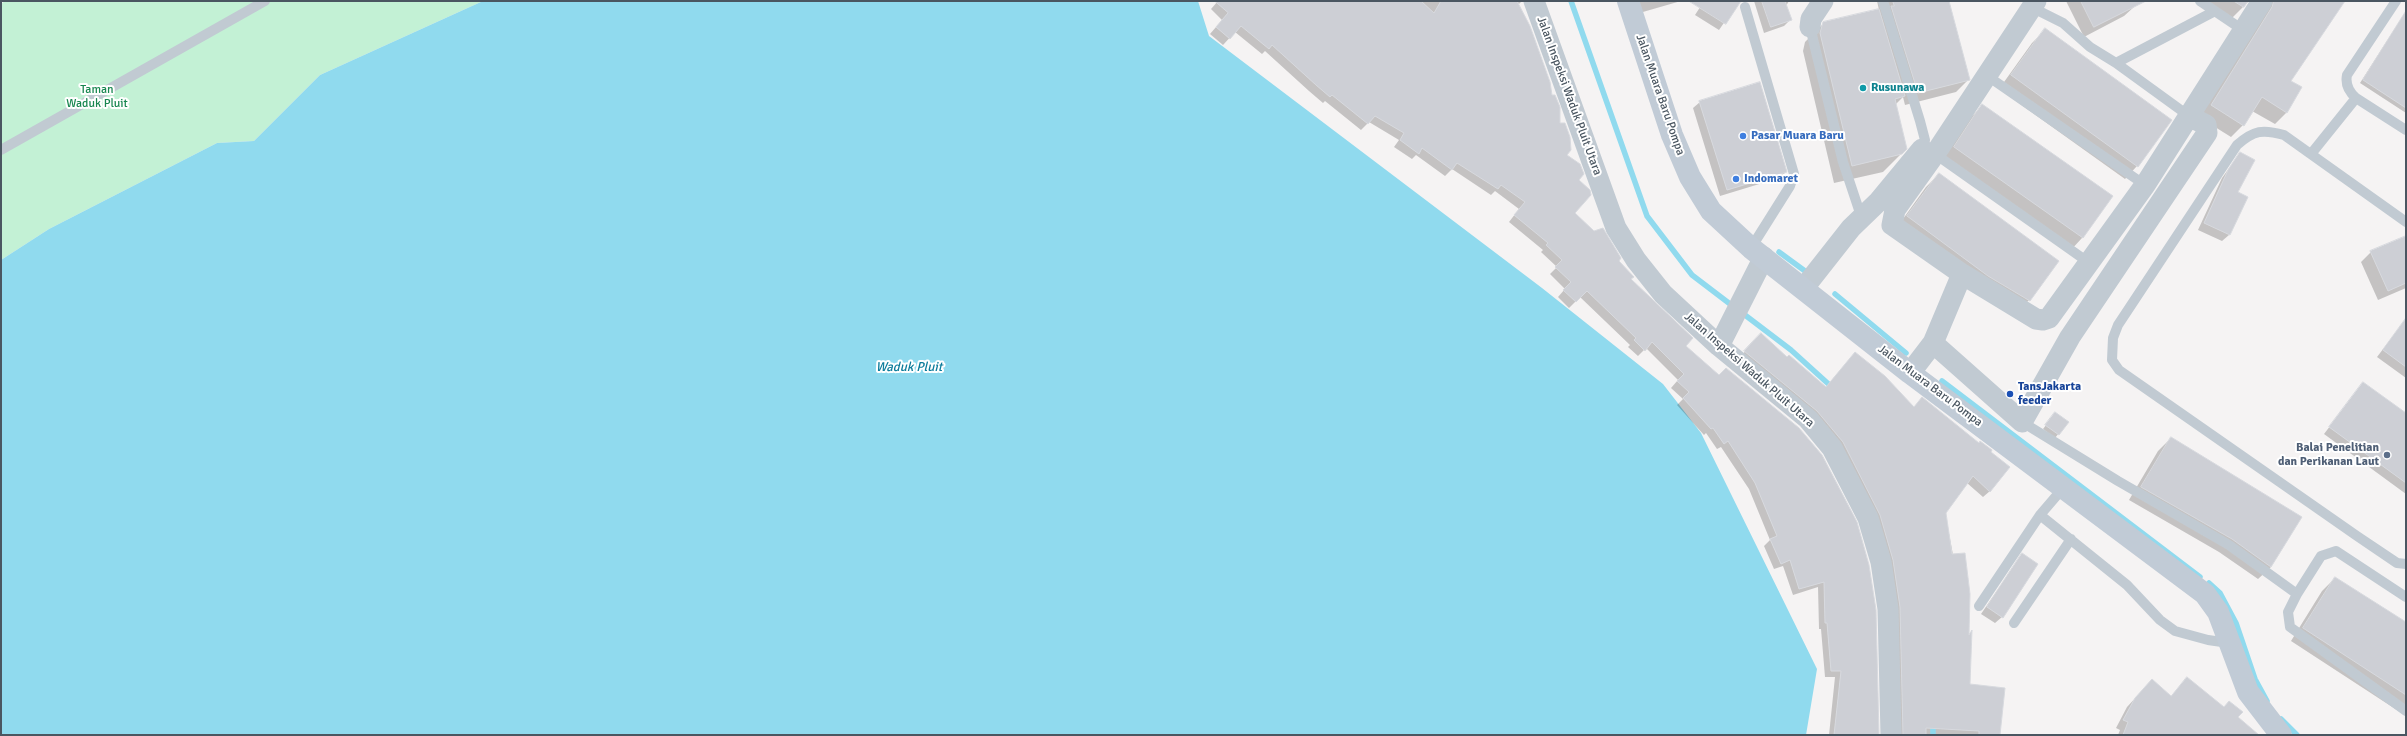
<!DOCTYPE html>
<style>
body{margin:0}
#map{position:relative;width:2407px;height:736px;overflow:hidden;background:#f5f3f3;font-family:Signika,sans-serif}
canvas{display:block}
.frame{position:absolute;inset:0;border:2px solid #4a5661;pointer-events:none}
</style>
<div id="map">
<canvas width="2407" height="736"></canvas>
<div class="frame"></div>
</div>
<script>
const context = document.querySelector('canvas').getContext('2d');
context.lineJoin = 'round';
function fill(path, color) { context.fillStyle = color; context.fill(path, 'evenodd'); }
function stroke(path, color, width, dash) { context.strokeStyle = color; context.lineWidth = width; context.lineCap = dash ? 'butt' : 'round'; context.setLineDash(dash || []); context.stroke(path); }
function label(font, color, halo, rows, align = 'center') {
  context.font = font + ' Signika,sans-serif'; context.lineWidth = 4; context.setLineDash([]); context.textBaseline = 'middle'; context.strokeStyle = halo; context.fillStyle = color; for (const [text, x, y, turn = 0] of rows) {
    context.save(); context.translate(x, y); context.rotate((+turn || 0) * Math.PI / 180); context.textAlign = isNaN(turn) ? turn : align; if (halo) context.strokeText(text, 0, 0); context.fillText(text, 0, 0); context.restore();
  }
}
fill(new Path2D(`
 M5,1H483L320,75L254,141L217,143L49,229L1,260V4Z`), '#c3f1d5');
fill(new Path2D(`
 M483,1H1198L1209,36L1542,288L1663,384L1701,433L1817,669L1806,735H1V260L49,229L217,143L254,141L320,75Z`), '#90daee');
fill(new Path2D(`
 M1218,1H1522L1518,5L1551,96L1566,155L1577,180L1573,213L1618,261L1630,279L1685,346L1719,376L1799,428L1878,735H1829L1835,677H1825L1821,629H1819L1818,587L1793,595L1783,566L1774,569L1764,546L1770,540L1749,489L1721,447L1717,449L1706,433L1704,435L1677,405L1683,399L1671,388L1678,380L1646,348L1638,356L1628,347L1630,345L1580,297L1569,308L1558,297L1565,289L1550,274L1557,267L1541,252L1543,250L1509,222L1519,209L1495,191L1491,195L1452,169L1445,176L1416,155L1412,159L1394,147L1399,140L1369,122L1361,130L1325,101L1323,103L1309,91L1265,51L1262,54L1235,32L1223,45L1210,34L1222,20L1211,9Z
 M1617,1H1681L1629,16L1624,5Z
 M1704,1H1739L1719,30L1695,15Z
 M1754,1H1789L1786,6L1790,20L1784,26L1764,33Z
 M1877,1H1948L1969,79L1956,92L1905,105L1903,97L1895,105L1901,154L1883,172L1834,183L1803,51L1805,42L1824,23L1879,10Z
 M2066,1H2131L2134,7L2124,16L2084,37Z
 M2204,1H2249L2231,19Z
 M2251,1H2344L2290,81L2287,112L2275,124L2252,111L2243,125L2231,137L2199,117Z
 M2406,11V113L2360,83Z
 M2045,30L2137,166L2125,179L1999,89L2032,43Z
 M1700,102L1786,172L1779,178L1720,196L1693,108Z
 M1982,106L2111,196L2082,238L2070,251L1942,161L1969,119Z
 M2240,153L2236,192L2246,197L2229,235L2222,241L2198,230L2222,178Z
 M1939,174L2058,261L2029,300L2016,313L1895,230L1926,187Z
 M2406,237V288L2378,300L2361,262L2371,252Z
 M2406,319V378L2377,357Z
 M1755,341L1787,359L1825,388L1849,360L1913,408L1922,399L1990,491L1983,497L1967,483L1945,512L1968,635L1971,632L1969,685L2001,735H1897L1894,616L1836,449L1739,358Z
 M2363,383L2406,414V494L2324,434Z
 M2053,416L2067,423L2055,438L2043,429Z
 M2171,438L2271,567L2258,579L2219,552L2129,500L2158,451Z
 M2022,554L2002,617L1995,623L1981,614Z
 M2335,578L2406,623V716L2291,641L2322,591Z
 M2152,680L2171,697L2237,718L2257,735H2118L2120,730L2116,728L2127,707Z`), '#0003');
stroke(new Path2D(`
 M1571,1L1647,216L1692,275L1734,307
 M1779,252L1805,271
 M1835,294L1906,353
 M1741,312L1791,350L1834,389
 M1942,381L2200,577
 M2209,583L2220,593L2236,623L2255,679L2267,701
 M2281,719L2297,735
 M1933,735V721`), '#90daee', 5.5);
const building = new Path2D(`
 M1215,1H1421L1434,13L1441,1H1517L1530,26L1550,82L1552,95H1555L1560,107V123H1565L1570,137L1571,150L1567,155L1580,164L1584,174L1579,180L1590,190L1591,195L1575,213L1594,231L1603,228L1621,258L1619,261L1634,277L1631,279L1693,338L1686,346L1719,375L1726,368L1799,428L1822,455L1857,522L1869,565L1876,610L1879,735H1834L1841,671H1831L1827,623H1825L1824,582L1799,589L1790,560L1781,564L1770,539L1777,536L1755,483L1728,441L1724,444L1713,428L1711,429L1683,398L1689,392L1677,381L1684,374L1652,342L1645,351L1634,340L1636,338L1587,291L1576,302L1563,290L1571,282L1555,267L1562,260L1546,245L1548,243L1514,215L1525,202L1501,185L1498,189L1457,163L1452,170L1422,148L1419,154L1400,140L1404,133L1375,116L1368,124L1332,95L1330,97L1316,85L1272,45L1269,49L1241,26L1230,39L1216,27L1228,13Z
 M1689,1H1741L1726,24Z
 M1762,1H1785L1792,20L1771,27Z
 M1893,1H1949L1970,80L1918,93L1891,6H1894Z
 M2081,1H2146L2094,27Z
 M2234,1H2248L2244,7Z
 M2274,1H2345L2291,81L2302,87L2287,113L2262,97L2244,126L2211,105L2272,7Z
 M1879,9L1905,96L1895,99L1907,149L1902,154L1852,166L1820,33L1823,22Z
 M2406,11V108L2363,80Z
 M2045,28L2172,120L2138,167L2011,75Z
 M1760,82L1787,172L1727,190L1699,101Z
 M1982,104L2113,196L2083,238L1954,147Z
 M2240,152L2255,160L2238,192L2248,197L2230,235L2204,223L2228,170Z
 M1939,173L2059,261L2030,301L1988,276L1907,216Z
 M2406,236V283L2388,291L2370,251Z
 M2406,318V367L2383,350Z
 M1761,333L1787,357L1789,355L1826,387L1855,352L1885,376L1914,407L1922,397L1979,443L1980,441L1992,450L1991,452L2010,467L1990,492L1973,476L1946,513L1952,554L1965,553L1970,594L1969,635L1972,630L1970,684L2005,688L2000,735H1979V731L1926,728V735H1903L1900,607L1893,560L1880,515L1843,442L1817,411L1744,351Z
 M2363,382L2406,413V483L2329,427Z
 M2055,412L2069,422L2059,435L2045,425Z
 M2171,437L2302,517L2271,567L2232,539L2141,487Z
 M2022,553L2038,564L2003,618L1987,607Z
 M2335,577L2406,622V695L2303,628Z
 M2187,677L2224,707L2229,701L2243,712L2238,717L2259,735H2123L2128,722L2123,720L2135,698L2152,679L2171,696Z`);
fill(building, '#cdcfd5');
stroke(building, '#d7d9de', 1);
stroke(new Path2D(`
 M1883,1L1920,121L1925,140L1922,149
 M2200,1L2243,30
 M2396,1L2347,75C2345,85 2349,92 2356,98L2406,130
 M1745,7L1794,174L1790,186L1751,248
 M2031,7L2063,23L2090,47L2116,63L2189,116
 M1810,27L1843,162L1861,216
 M2116,63L2215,11
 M1986,75L2145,185
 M1,150L265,1
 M1935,154L2088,262
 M2311,154L2356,98
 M2406,222L2284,135C2263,129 2254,130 2237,145L2118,325L2113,338L2112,360L2119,370L2357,536L2397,563L2406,564
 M2022,422L2118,481L2229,545L2297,594
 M2040,515L2127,585L2160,620L2175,631L2208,640L2229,643
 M2406,597L2336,551L2321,556L2297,594L2288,612L2290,627L2406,711
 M1979,606L2040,515L2064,487
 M2014,623L2071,539`), '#c1cad2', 10);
stroke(new Path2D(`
 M1534,1L1616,228L1636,260L1663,294L1719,346L1808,419L1832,448L1868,518L1881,562L1888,609L1891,735
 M2036,1L1935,154L1895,210L1892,225L1962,274L2036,319L2043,320L2049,318L2145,185L2262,1
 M1810,27L1811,19L1823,1
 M1803,289L1851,228L1879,201L1922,149
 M1933,343L1962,274
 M1719,346L1764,257
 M1910,373L1933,343L2022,422L2070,337L2207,133L2206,125L2189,116`), '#c1cad2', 21);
stroke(new Path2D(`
 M1628,1L1672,135L1690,177L1711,211L1751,248L1910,373L2205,594L2218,612L2248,692L2281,735`), '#c1cbd6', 22);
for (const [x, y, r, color] of [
 [1863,88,4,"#0f9aa8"],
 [1743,136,4,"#3f7fe0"],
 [1736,179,4,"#3f7fe0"],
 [2010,394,4,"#1a4fb4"],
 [2387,455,4,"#5c6f8a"]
]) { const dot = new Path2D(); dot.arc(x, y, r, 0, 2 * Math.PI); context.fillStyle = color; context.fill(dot); stroke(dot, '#fff', 1.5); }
label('bold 12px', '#0d838f', '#fff', [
 ["Rusunawa",1871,88]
], 'left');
label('12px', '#17864f', '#fff', [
 ["Taman",97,90],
 ["Waduk Pluit",97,104]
]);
label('12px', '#4a5661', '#fff', [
 ["Jalan Muara Baru Pompa",1660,95,71],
 ["Jalan Inspeksi Waduk Pluit Utara",1569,96,70],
 ["Jalan Inspeksi Waduk Pluit Utara",1749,370,41],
 ["Jalan Muara Baru Pompa",1930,386,37]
]);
label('bold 12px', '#366cbe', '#fff', [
 ["Pasar Muara Baru",1751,136],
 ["Indomaret",1744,179]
], 'left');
label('bold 12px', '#164399', '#fff', [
 ["TansJakarta",2018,387],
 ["feeder",2018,401]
], 'left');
label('bold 12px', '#4e5e75', '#fff', [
 ["Balai Penelitian",2379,448],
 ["dan Perikanan Laut",2379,462]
], 'right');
label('italic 13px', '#0c7c9b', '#fff', [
 ["Waduk Pluit",909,368]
]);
</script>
